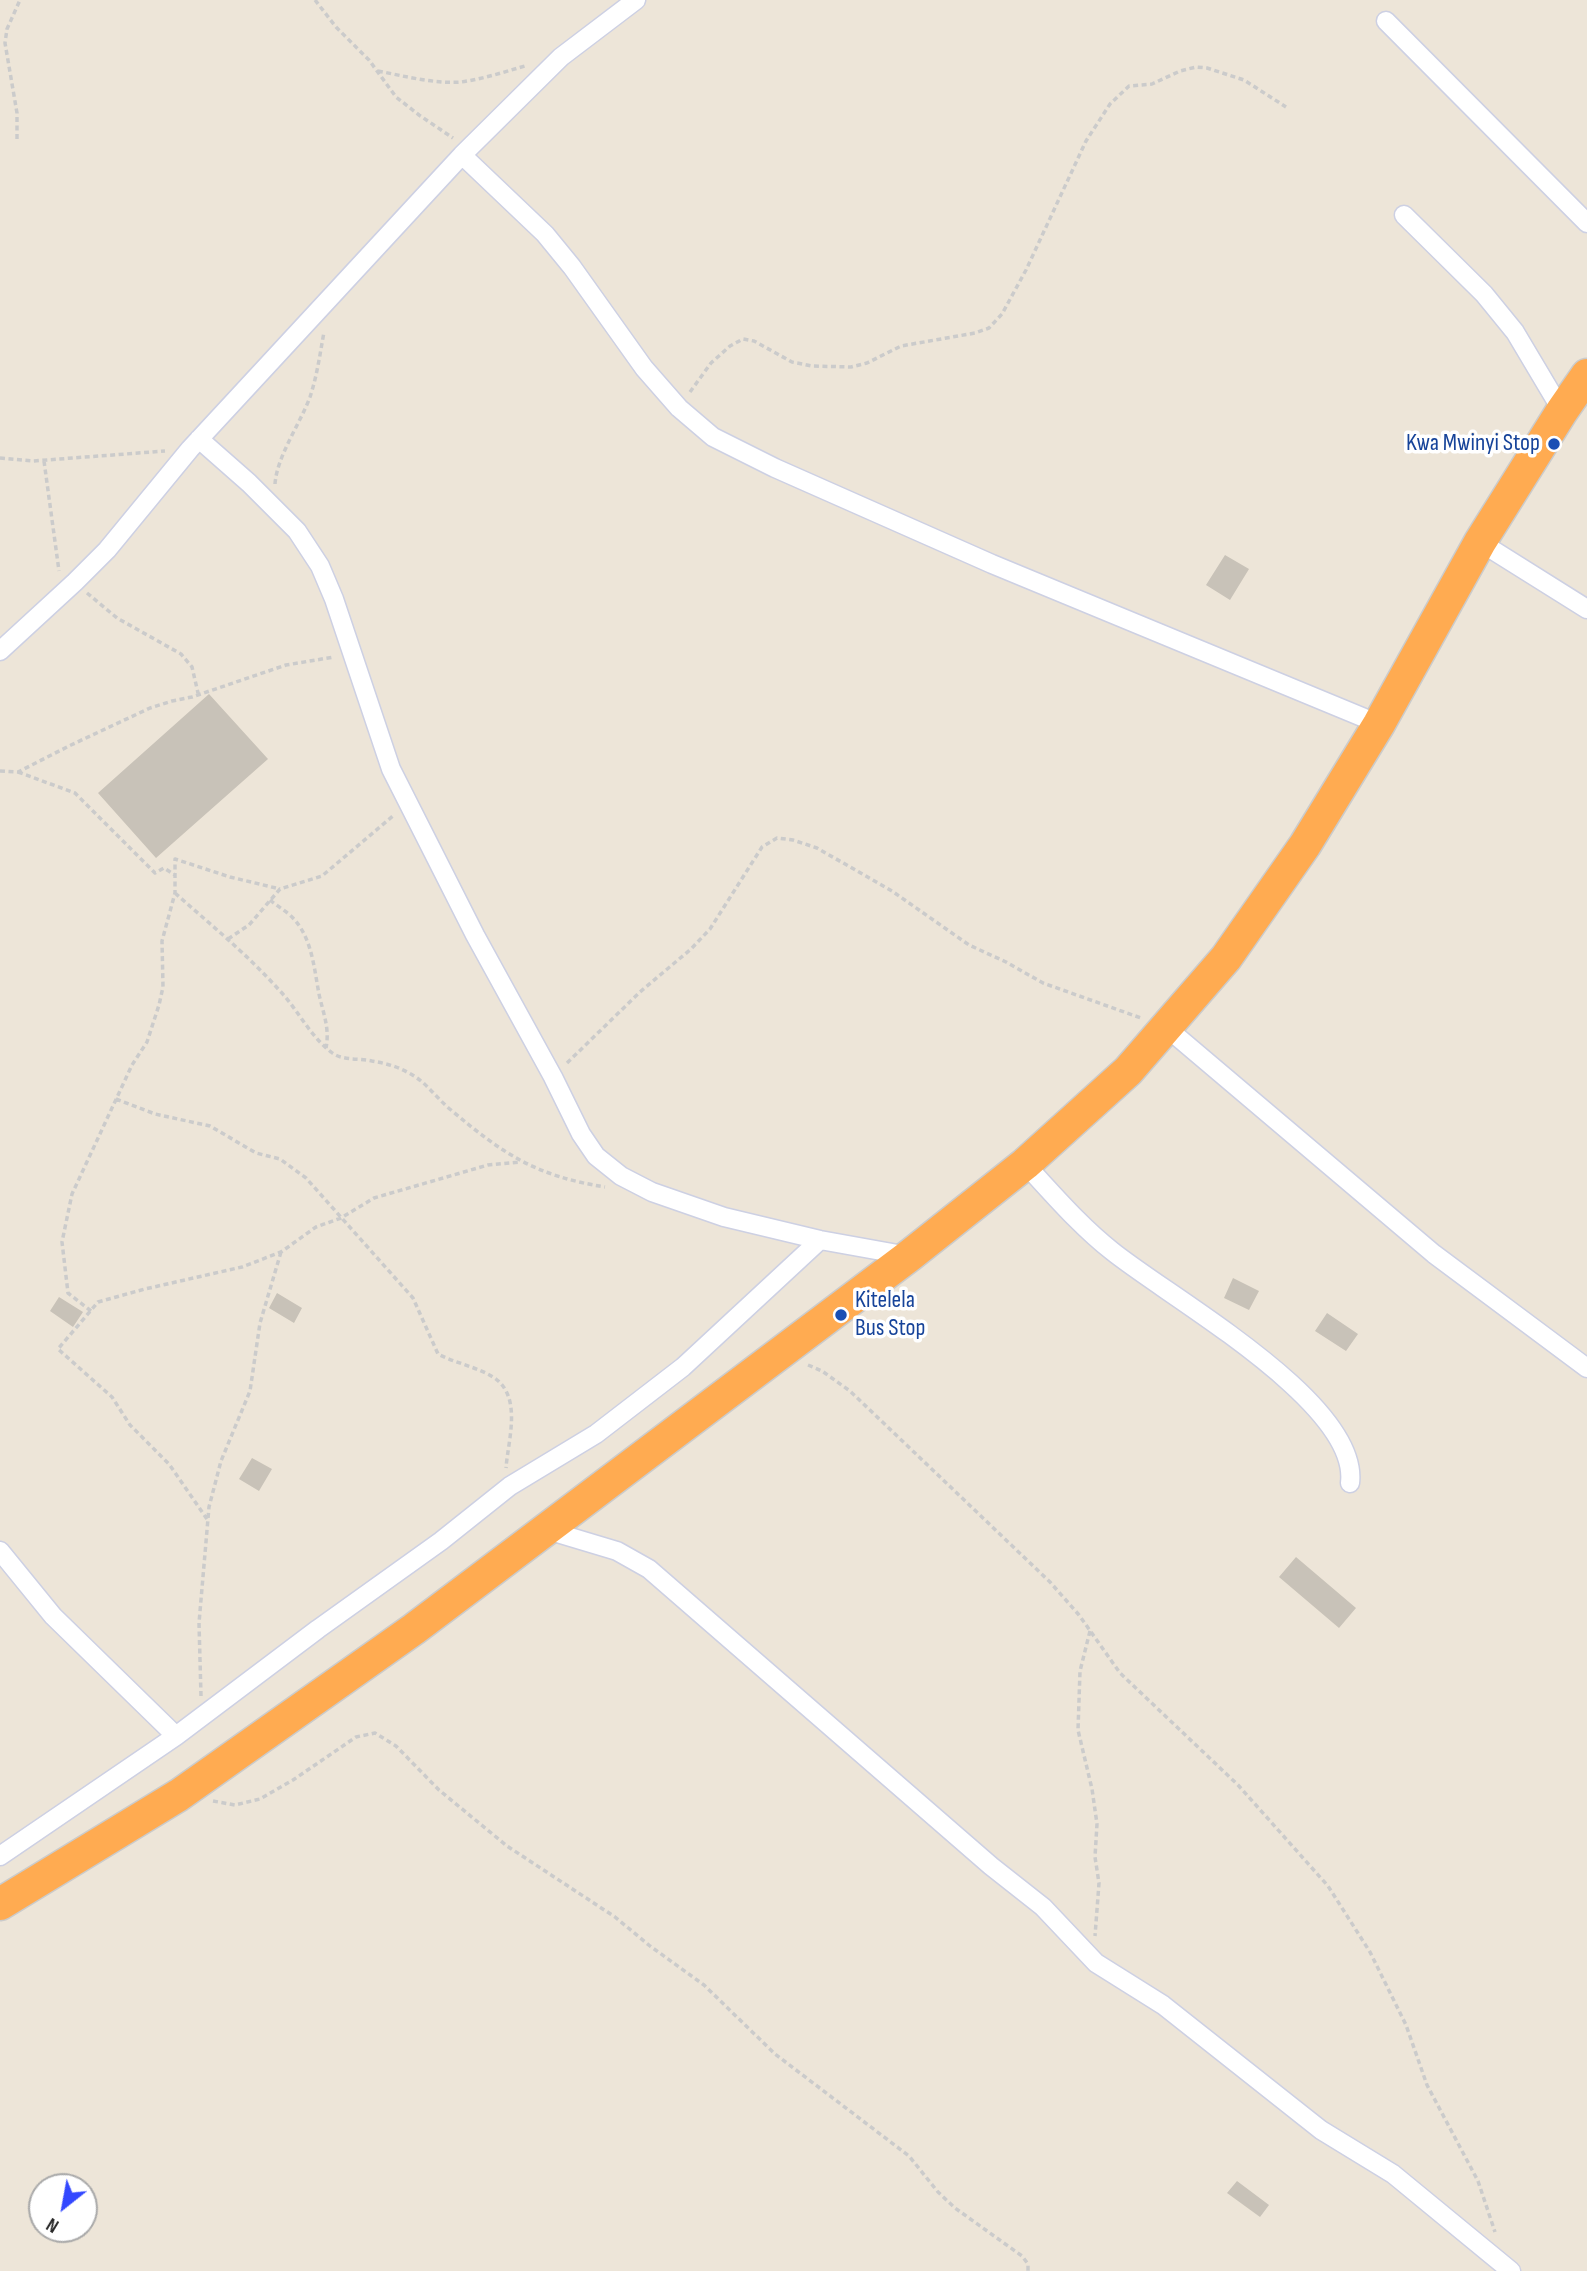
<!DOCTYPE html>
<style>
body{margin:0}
#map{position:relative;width:1587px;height:2271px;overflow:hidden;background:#ede5d8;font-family:"Sofia Sans Condensed",sans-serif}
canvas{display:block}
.north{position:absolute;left:28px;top:2173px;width:70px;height:70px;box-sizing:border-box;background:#fff;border:2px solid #a9a9a9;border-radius:50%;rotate:211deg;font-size:19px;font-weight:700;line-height:28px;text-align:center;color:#282828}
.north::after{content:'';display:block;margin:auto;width:24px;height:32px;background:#3348ff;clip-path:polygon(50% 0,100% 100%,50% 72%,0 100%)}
</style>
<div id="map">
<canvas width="1587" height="2271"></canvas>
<div class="north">N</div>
</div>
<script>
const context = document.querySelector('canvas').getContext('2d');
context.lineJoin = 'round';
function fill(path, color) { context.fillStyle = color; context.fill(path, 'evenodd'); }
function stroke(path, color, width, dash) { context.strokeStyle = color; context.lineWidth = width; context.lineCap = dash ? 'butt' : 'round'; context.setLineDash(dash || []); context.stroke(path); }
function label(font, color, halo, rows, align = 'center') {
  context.font = font + ' "Sofia Sans Condensed",sans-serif'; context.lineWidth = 7; context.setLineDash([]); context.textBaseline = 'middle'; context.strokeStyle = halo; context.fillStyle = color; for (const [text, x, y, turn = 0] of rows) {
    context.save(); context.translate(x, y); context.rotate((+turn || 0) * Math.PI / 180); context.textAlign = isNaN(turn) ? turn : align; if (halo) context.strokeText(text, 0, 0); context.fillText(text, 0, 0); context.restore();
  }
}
fill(new Path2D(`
 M1225,555L1249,569L1230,600L1206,585Z
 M209,694L268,759L156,858L98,793Z
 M1233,1278L1259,1291L1249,1310L1224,1298Z
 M277,1293L302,1308L294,1323L269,1308Z
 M59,1297L83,1312L73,1327L50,1311Z
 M1327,1313L1358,1334L1346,1351L1315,1331Z
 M252,1458L272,1469L259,1491L239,1479Z
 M1296,1557L1356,1608L1339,1628L1279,1577Z
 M1237,2181L1269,2205L1260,2217L1227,2193Z`), '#c8c2b8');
const street = new Path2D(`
 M1386,21L1587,223
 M462,155L545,234L572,267L644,368L679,408L713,437L775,468L992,564L1379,724
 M1404,215L1484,294L1515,332L1562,411
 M199,439L249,483L297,531L320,566L334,599L391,769L475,935L553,1077L581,1134L596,1156L621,1176L652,1192L724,1217L820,1240L909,1256
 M1480,542L1587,609
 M0,651L75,582L107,550L190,449L462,155L561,57L636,0
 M1167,1028L1434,1254L1587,1368
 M1025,1164C1053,1194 1080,1226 1112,1251C1170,1298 1360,1403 1350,1483
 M547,1530L617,1551L649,1569L991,1866L1043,1907L1096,1963L1163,2005L1321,2130L1393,2174L1511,2271
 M0,1551L53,1616L176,1736
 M0,1856L176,1736L318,1629L441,1541L510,1486L596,1434L683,1367L820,1240`);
const highway = new Path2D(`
 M0,1904L179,1795L414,1629L909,1256L1025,1164L1128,1071L1226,958L1305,845L1379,724L1480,542L1562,411L1587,375`);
stroke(street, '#cdd0e3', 21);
stroke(highway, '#cbcbcb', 35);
stroke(new Path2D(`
 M315,0L336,27L369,60L396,97L419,115L453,138
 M378,71C404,76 434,84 461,82C483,79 504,72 525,66
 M17,139V113L5,43L7,29L20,0
 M690,392L711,363L730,346L743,339L754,341L792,362L812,366L851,367L867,363L901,346L975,333L989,328L1002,314L1026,270L1086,141L1110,104L1129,86L1152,84L1180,71L1196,67L1207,68L1244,80L1286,107
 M0,458L33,461L165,451
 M44,461L59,571
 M275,484C277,456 300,424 310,397C317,376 320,354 324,332
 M87,593L117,618L181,654L192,667L198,693
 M0,771L18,772L71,745L150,708L172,701L192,697L286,665L334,657
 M18,772L75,793L155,873L164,868L175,875
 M175,893C211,925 248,955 280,991C298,1010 310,1036 331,1052C342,1061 358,1058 372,1061C384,1063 396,1066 407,1072C426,1081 435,1097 451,1110C503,1154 536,1176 605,1187
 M270,900C277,906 286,911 292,917C312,937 314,968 319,994C323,1013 330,1028 326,1048
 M228,939L249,925L280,889L322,876L394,815
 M567,1063L640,992L691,949L710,929L762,847L777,838L793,840L817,848L892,891L969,945L1006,962L1043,983L1141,1018
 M116,1099L155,1114L210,1126L256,1153L280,1159L306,1178L413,1298L438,1354C455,1363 477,1367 493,1377C523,1396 508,1440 506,1468
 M91,1311L68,1293L62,1242L72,1194L132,1065L147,1042L159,1005L163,987L162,941L175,893V859L230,877L280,889
 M808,1365L822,1371L850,1391L1050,1582L1079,1615L1120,1673L1238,1785L1328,1886L1370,1952L1406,2025L1427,2085L1478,2181L1495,2232
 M207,1519L169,1464L130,1425L112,1397L58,1349L98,1302L145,1289L242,1267L281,1252L316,1227L341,1218L374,1198L488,1165L520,1162
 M1090,1631L1080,1671L1078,1730L1092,1789L1097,1824L1095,1857L1099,1883L1095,1936
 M201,1696L199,1623L209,1507L221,1461L250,1391L260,1323L281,1252
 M213,1801L235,1805L260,1799L293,1780L356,1737L375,1733L396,1746L439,1790L507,1846L615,1917L650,1946L704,1985L775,2054L909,2156L938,2192L955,2208L1022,2256L1028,2264V2271`), '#cbcbcb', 3.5, [5, 3.5]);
stroke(street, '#fff', 18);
stroke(highway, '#ffab51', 32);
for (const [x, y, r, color] of [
 [1554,444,7,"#1a4fb4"],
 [841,1315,7,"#1a4fb4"]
]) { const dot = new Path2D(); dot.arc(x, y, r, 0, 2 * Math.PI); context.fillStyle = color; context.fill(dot); stroke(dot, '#fff', 2.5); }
label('24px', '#164399', '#fff', [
 ["Kwa Mwinyi Stop",1540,444],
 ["Kitelela",855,1301,"left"],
 ["Bus Stop",855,1329,"left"]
], 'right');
</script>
